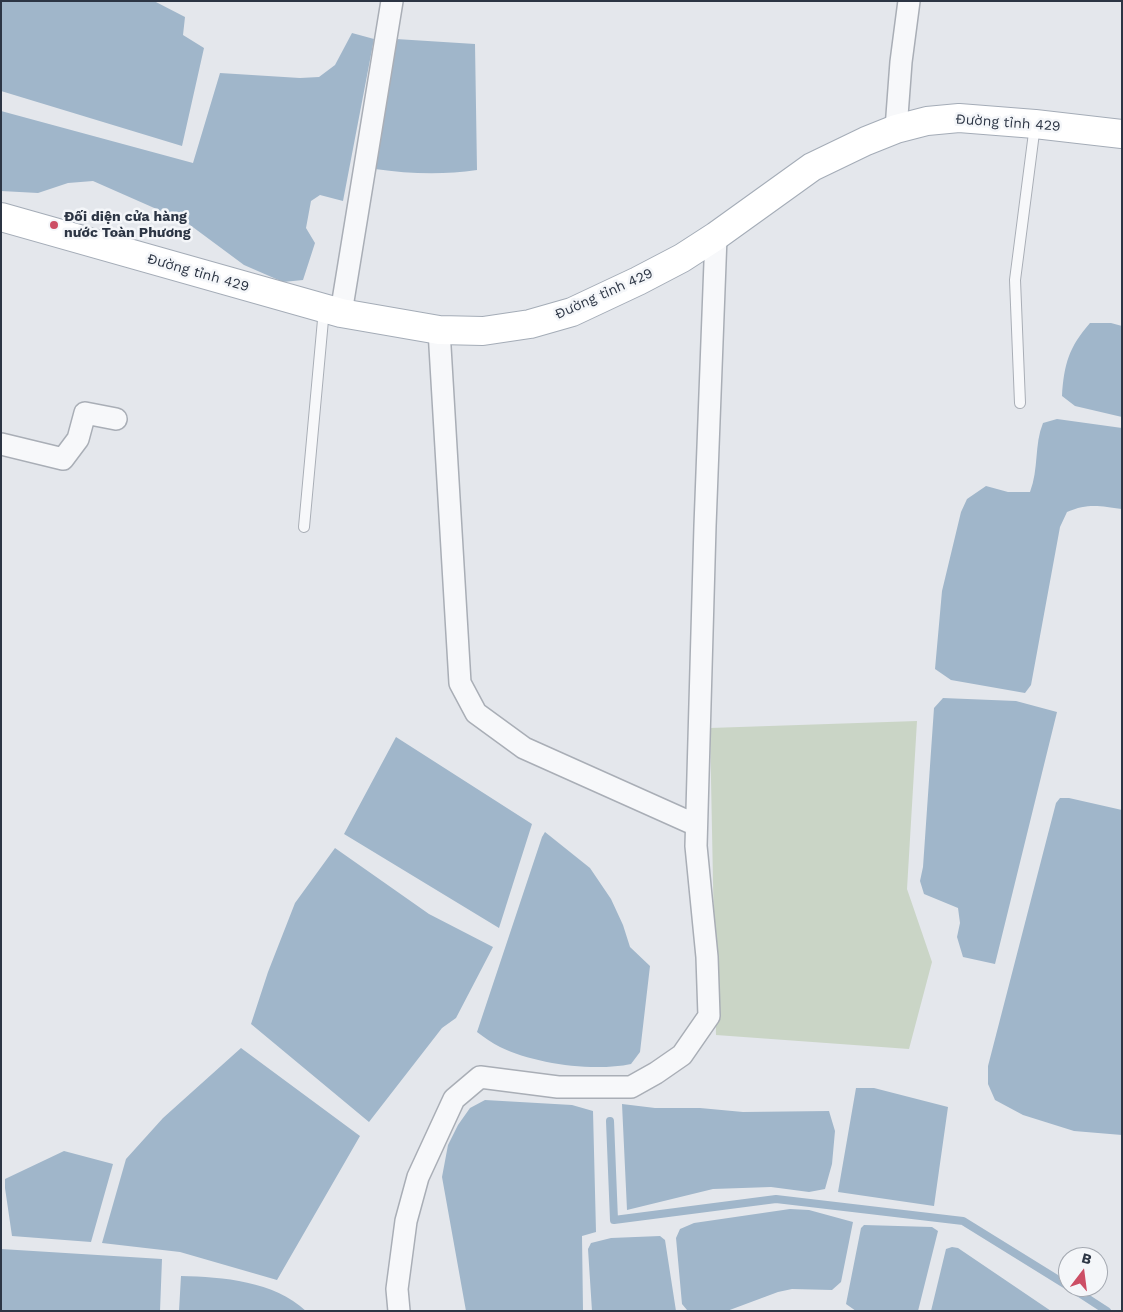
<!DOCTYPE html>
<meta charset="utf-8">
<style>
body{margin:0}
#map{position:relative;width:1123px;height:1312px;overflow:hidden;background:#e4e7ec;font-family:"Work Sans",sans-serif}
canvas{display:block}
.frame{position:absolute;inset:0;border:2px solid #2c3544;pointer-events:none}
.north{position:absolute;left:1058px;top:1247px;width:50px;height:50px;box-sizing:border-box;background:#f4f6f9;border:1px solid #a4a9b1;border-radius:50%;rotate:15deg;font-size:14px;font-weight:700;line-height:20px;text-align:center;color:#2c3544}
.north::after{content:'';display:block;margin:auto;width:18px;height:22px;background:#cc4e65;clip-path:polygon(50% 0,100% 100%,50% 72%,0 100%)}
</style>
<div id="map">
<canvas width="1123" height="1312"></canvas>
<div class="frame"></div>
<div class="north">B</div>
</div>
<script>
const context = document.querySelector('canvas').getContext('2d');
context.lineJoin = 'round';
function fill(path, color) { context.fillStyle = color; context.fill(path, 'evenodd'); }
function stroke(path, color, width, dash) { context.strokeStyle = color; context.lineWidth = width; context.lineCap = dash ? 'butt' : 'round'; context.setLineDash(dash || []); context.stroke(path); }
function label(font, color, halo, rows, align = 'center') {
  context.font = font + ' "Work Sans",sans-serif'; context.lineWidth = 5; context.setLineDash([]); context.textBaseline = 'middle'; context.strokeStyle = halo; context.fillStyle = color; for (const [text, x, y, turn = 0] of rows) {
    context.save(); context.translate(x, y); context.rotate((+turn || 0) * Math.PI / 180); context.textAlign = isNaN(turn) ? turn : align; if (halo) context.strokeText(text, 0, 0); context.fillText(text, 0, 0); context.restore();
  }
}
fill(new Path2D(`
 M917,721L907,889L932,962L909,1049L716,1035L710,728Z`), '#cad5c6');
fill(new Path2D(`
 M1,1H154L185,17L183,35L204,48L182,146L1,91Z
 M352,33L374,39L343,201L320,195L311,201L306,228L315,243L303,280L283,282L244,265L186,222L93,181L68,183L38,193L1,191V111L193,163L220,73L300,78L319,77L335,65Z
 M396,39L475,44L477,170C443,175 410,174 375,169Z
 M1090,323H1111L1122,326V417L1075,406L1062,396C1064,364 1069,347 1090,323Z
 M1057,419L1122,428V509C1100,506 1088,503 1067,512L1060,527L1031,685L1025,693L951,680L935,669L942,591L961,512L967,499L986,486L1008,492H1030C1039,469 1034,445 1043,423Z
 M943,698L1016,701L1057,712L995,964L963,957L957,937L960,923L958,908L924,894L920,881L923,867L934,708Z
 M396,737L532,824L499,928L344,834Z
 M1060,798H1069L1122,810V1135L1074,1131L1023,1115L995,1100L988,1084V1066L1056,803Z
 M545,832L590,868L611,899L623,925L630,947L650,966L640,1052L631,1064C593,1072 535,1064 500,1047C492,1043 484,1037 477,1032L542,837Z
 M335,848L429,914L493,947L456,1018L442,1028L369,1122L251,1024L268,972L295,903Z
 M241,1048L360,1136L277,1280L180,1252L102,1243L126,1159L163,1118Z
 M856,1088H874L948,1107L934,1206L838,1192Z
 M485,1100L572,1105L593,1111L596,1232L582,1236L583,1311H466L442,1177L448,1145L458,1125L470,1108Z
 M622,1104L655,1108H700L743,1112L829,1111L835,1131L832,1164L825,1189L809,1192L771,1187L713,1189L627,1210Z
 M64,1151L113,1164L91,1242L12,1236L5,1188V1179Z
 M790,1209L809,1210L853,1222L841,1282L832,1290L792,1289L778,1292L727,1311L687,1310L682,1304L676,1238L680,1229L694,1223Z
 M864,1225L932,1227L938,1231L918,1311H856L846,1304L861,1228Z
 M660,1236L665,1240L676,1311H592L588,1249L591,1243L611,1238Z
 M952,1247L958,1248L1051,1311H931L946,1249Z
 M1,1249L162,1259L160,1311H1Z
 M181,1276C223,1277 274,1281 306,1311H179Z`), '#a0b6ca');
stroke(new Path2D(`
 M610,1121L614,1220L776,1199L963,1221L1068,1286
 M1070,1287L1107,1311`), '#a0b6ca', 8);
const service = new Path2D(`
 M1020,403L1015,280L1035,125
 M304,527L324,309`);
const minor = new Path2D(`
 M896,129L901,62L909,1
 M341,313L392,1
 M439,330L460,683L476,713L524,748L696,825
 M1,444L63,459L78,439L85,413L116,419
 M399,1311L397,1289L406,1221L418,1177L454,1099L480,1077L558,1087H631L656,1073L682,1055L709,1016L707,957L696,846L705,526L716,236`);
const primary = new Path2D(`
 M1,217L341,313L439,330L483,331L530,324L572,312L638,281L682,258L716,236L812,167L866,141L896,129L927,121L959,118L1035,124L1122,134`);
stroke(service, '#a9aeb6', 12);
stroke(minor, '#a9aeb6', 24);
stroke(primary, '#a4acb7', 30);
stroke(service, '#f7f8fa', 10);
stroke(minor, '#f7f8fa', 21);
stroke(primary, '#fff', 28);
for (const [x, y, r, color] of [
 [54,225,5,"#cc4e65"]
]) { const dot = new Path2D(); dot.arc(x, y, r, 0, 2 * Math.PI); context.fillStyle = color; context.fill(dot); stroke(dot, '#f4f6f9', 2); }
label('14px', '#2c3544', '#f4f6f9', [
 ["Đường tỉnh 429",1008,123,4],
 ["Đường tỉnh 429",198,273,16],
 ["Đường tỉnh 429",604,294,-24]
]);
label('bold 14px', '#2c3544', '#f4f6f9', [
 ["Đối diện cửa hàng",64,217],
 ["nước Toàn Phương",64,233]
], 'left');
</script>
